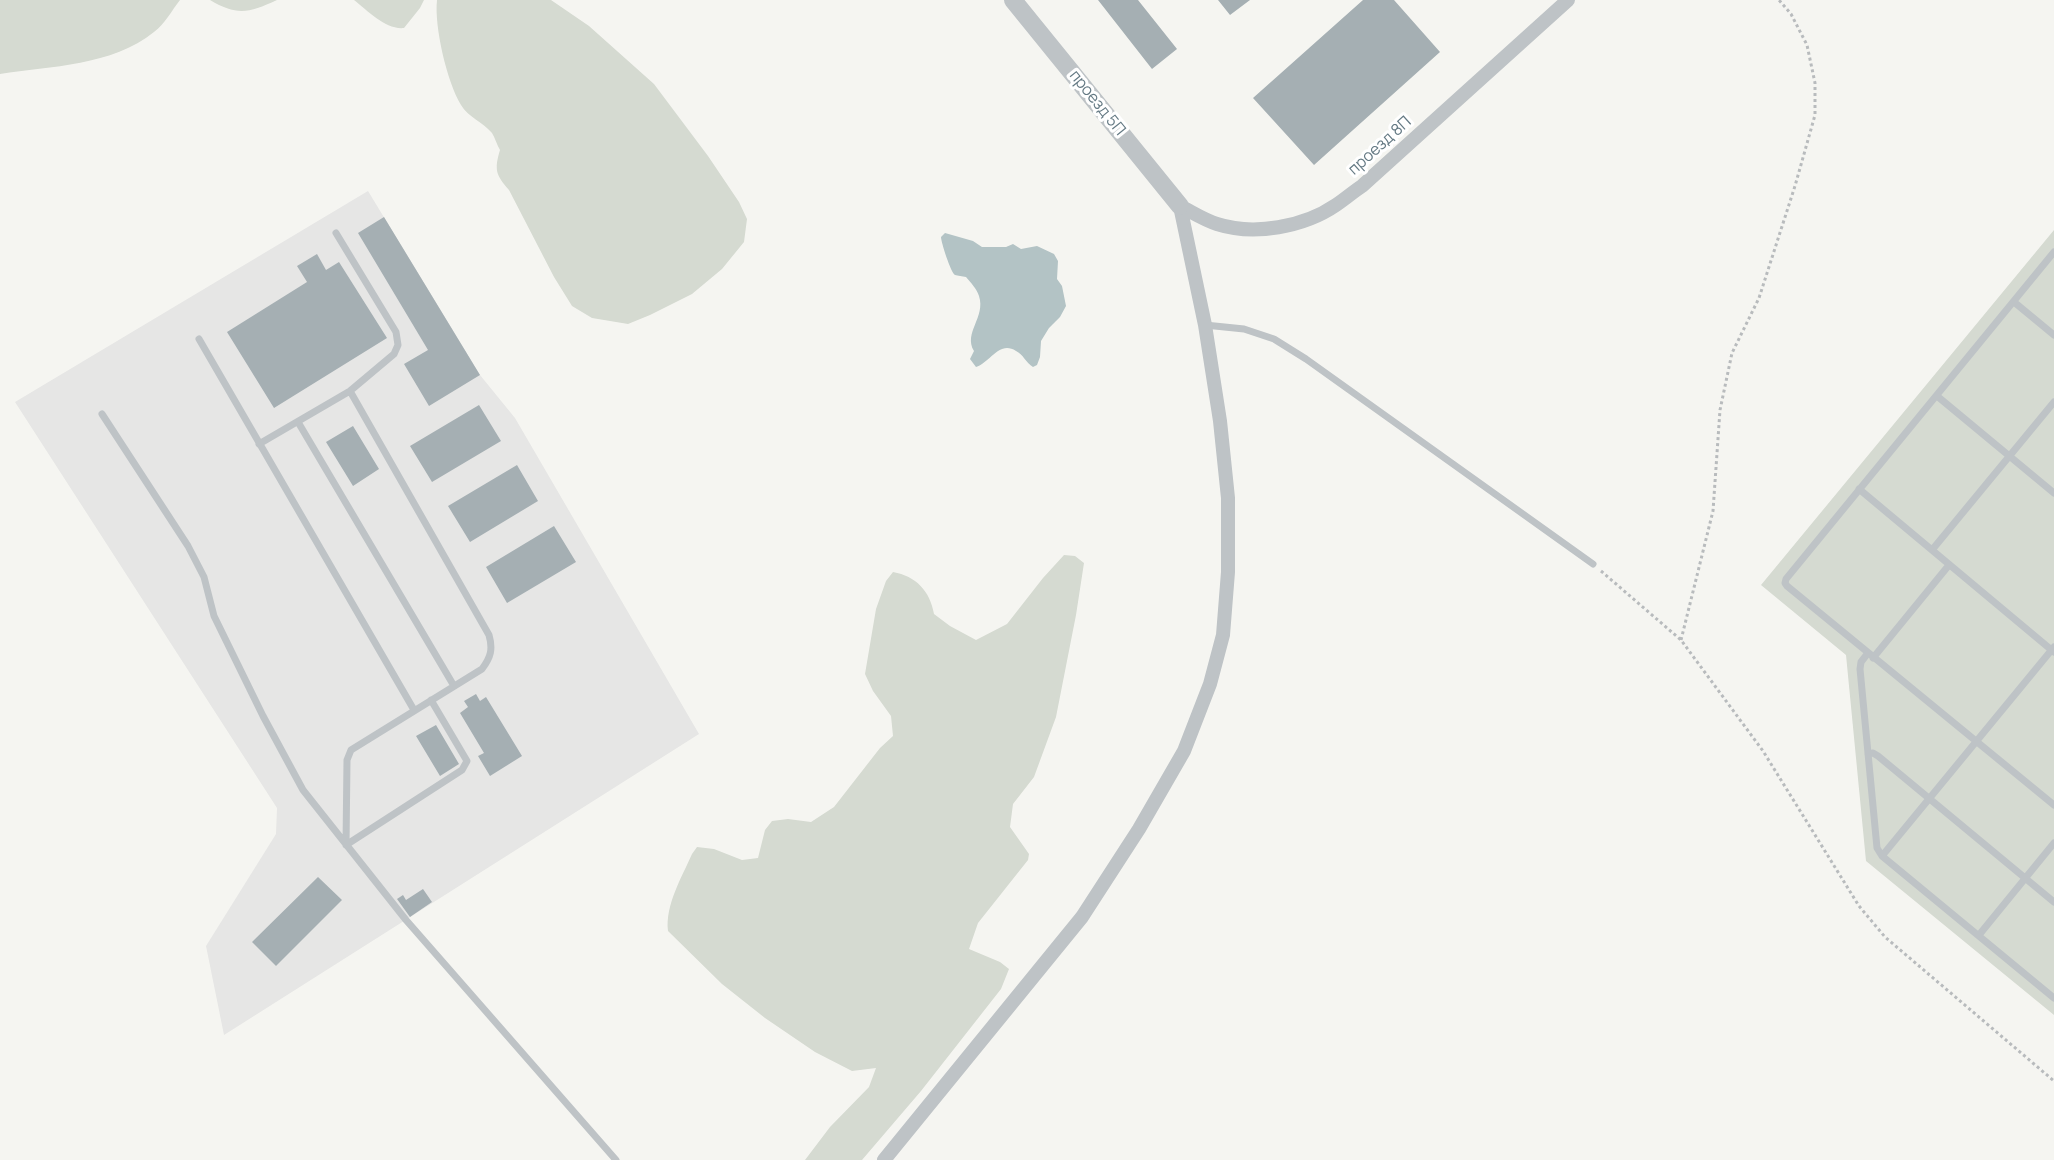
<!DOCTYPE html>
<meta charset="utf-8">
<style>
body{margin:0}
canvas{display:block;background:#f5f5f1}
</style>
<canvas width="2054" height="1160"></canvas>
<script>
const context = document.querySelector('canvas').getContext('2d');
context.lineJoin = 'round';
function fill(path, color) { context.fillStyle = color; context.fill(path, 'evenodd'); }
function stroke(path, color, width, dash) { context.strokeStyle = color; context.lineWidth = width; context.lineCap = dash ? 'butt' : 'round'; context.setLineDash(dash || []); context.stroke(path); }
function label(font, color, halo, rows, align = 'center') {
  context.font = font + ' Manrope,sans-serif'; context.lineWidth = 6; context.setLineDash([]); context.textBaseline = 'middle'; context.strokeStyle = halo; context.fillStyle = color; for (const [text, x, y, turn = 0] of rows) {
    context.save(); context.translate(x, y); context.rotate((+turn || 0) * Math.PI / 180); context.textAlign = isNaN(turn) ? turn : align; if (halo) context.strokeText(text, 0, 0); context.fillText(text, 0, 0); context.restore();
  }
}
fill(new Path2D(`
 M368,191L480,375L515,418L699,734L224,1035L206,946L276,834L277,808L15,402Z`), '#e6e6e5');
fill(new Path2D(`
 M0,0H180C172,10 165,24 154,32C112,66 51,66 0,74Z
 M210,0H277C249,13 237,16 210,0Z
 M354,0H424L420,8L404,28C386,30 368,11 354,0Z
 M437,0H551L589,26L654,84L708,156L739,202L747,219L744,242L722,269L692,294L650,315L628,324L592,318L572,306L554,277L509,190C496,175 494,170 500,150C497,145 495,138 492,133C483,122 468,117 461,105C447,82 434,26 437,0Z
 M2054,230V1015L1866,861L1846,655L1761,585Z
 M1064,555L1075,556L1084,563L1076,615L1056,717L1034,777L1013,804L1010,827L1029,854L1028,860L978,923L969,949L1000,962L1009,969L1001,989L921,1091L862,1160H805L830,1127L869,1087L876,1068L852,1071L815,1052L765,1018L722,984L668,931C665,905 682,877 692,854L697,847L714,849L742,860L758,858L765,830L772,821L788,819L811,822L834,807L880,748L893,736L891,716L873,691L865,674L876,609L886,581L893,572C916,576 930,591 934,614L950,626L976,640L1007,624L1043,578Z`), '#d5dad1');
fill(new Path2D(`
 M945,233L973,241L982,247H1006L1013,244L1021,249L1037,246L1054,254L1058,261L1057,279L1062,286L1066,306L1060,317L1049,328L1041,341L1040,357L1037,365L1033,367C1026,363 1023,354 1016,351C999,340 990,363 976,367L970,359L974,351C963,333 986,317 979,296C977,289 971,283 966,277C962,276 958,276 955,275C951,273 941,242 941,237Z`), '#b3c3c5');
fill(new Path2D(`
 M1098,0H1138L1177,49L1152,69Z
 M1218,0H1250L1230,15Z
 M1363,0H1394L1440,52L1314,165L1253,98Z
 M384,217L480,375L429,406L404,364L428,350L358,233Z
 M317,254L326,270L339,262L387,338L274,408L227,332L307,282L297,266Z
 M479,405L501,441L432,482L410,446Z
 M353,426L379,469L353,486L326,442Z
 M517,465L538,501L470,542L448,506Z
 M554,526L576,562L507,603L486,567Z
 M476,694L480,701L486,697L522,756L490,776L478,756L484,753L460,713L468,707L464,701Z
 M436,725L459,764L440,776L416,736Z
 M318,877L342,900L276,966L252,942Z
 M423,889L432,902L410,917L397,899L403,895L406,900Z`), '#a5afb3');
stroke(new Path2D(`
 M1601,571L1681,640L1763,751L1859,906L1885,937L2054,1081
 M1681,640L1713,511L1720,410L1732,353L1759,298L1795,186L1815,115V83L1807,45L1791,14L1779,0`), '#b8bbbd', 3, [3, 3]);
stroke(new Path2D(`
 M2054,252L1786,579L1785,583L1787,586L2054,805
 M2014,302L2054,335
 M1205,325L1244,329L1274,339L1306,359L1593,564
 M199,339L414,710
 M1937,396L2054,493
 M102,414L188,546L204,577L214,616L263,716L303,790L406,920L616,1160
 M298,422L454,686
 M259,444L350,391L394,354L398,345L396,332L336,233
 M1859,489L2054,652
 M1932,550L2054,402
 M1868,653L1861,662L1860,669L1877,848L1882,856L2054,998
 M1873,658L1949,565
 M1868,754L1873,753L1878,756L2054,902
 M346,845L347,760L351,750L482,669C491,657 493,649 489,635L350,391
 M346,845L462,770L467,761L431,700
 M1882,856L2054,647
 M1979,935L2054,843`), '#bec3c6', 7);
stroke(new Path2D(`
 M1180,206C1192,212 1204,220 1217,224C1254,236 1304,227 1336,205C1345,199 1353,192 1362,186L1568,0
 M884,1160L1082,917L1139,829L1184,751L1210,684L1223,635L1228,572V498L1220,421L1205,325L1180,206`), '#bec3c6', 14);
stroke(new Path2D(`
 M1013,0L1180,206`), '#bec3c6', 18);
label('16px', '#647983', '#fff', [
 ["проезд 5П",1097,103,51],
 ["проезд 8П",1380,146,-42]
]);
</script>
